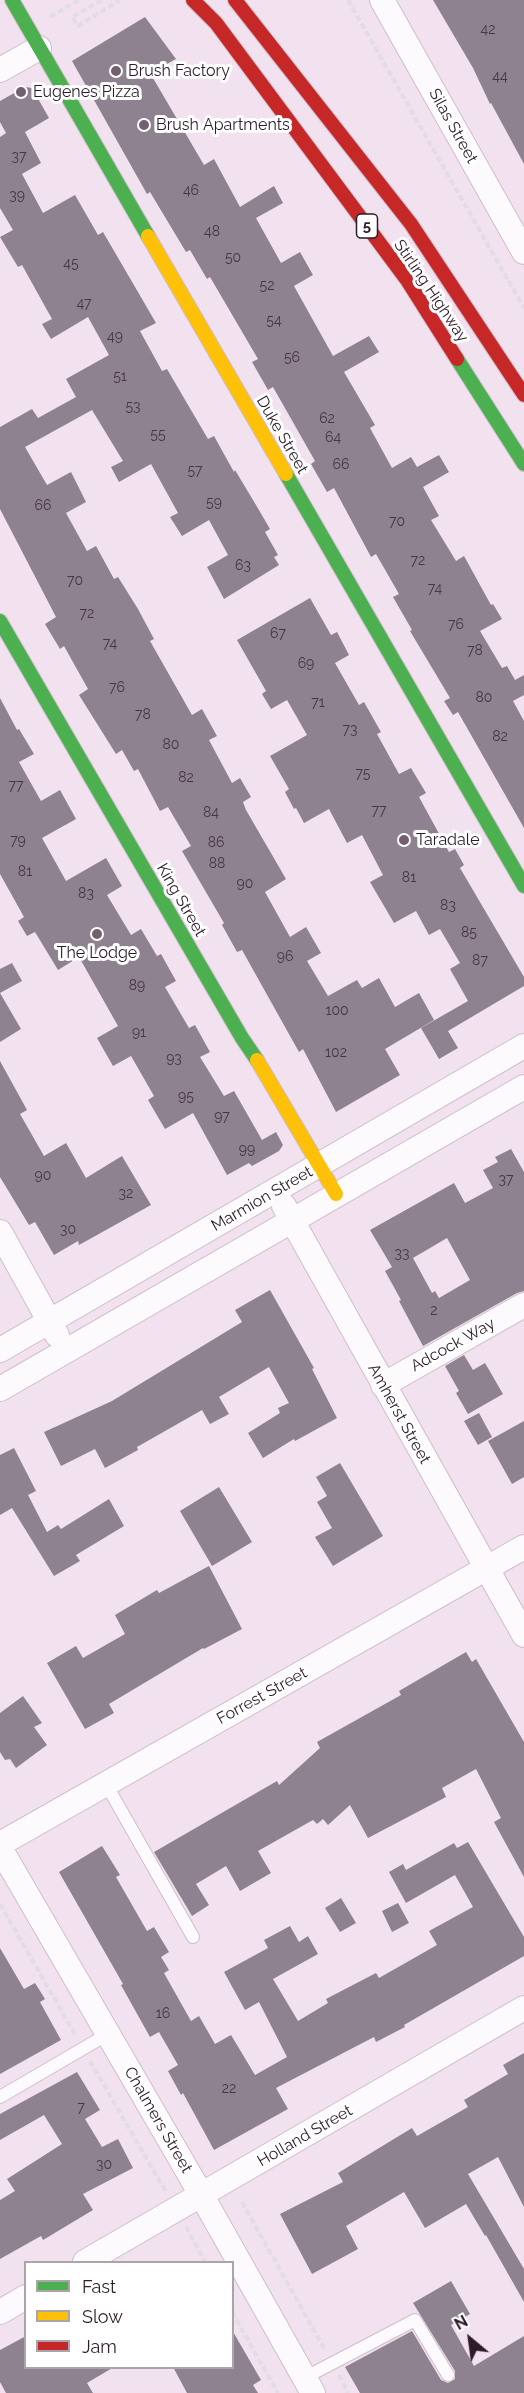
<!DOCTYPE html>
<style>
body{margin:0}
#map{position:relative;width:524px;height:2393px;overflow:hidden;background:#f2e1ef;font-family:Raleway,sans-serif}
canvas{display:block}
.legend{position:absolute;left:24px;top:2261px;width:210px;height:108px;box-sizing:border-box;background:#fff;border:2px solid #aba4aa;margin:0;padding:8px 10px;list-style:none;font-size:18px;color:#2d1b2a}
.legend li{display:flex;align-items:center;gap:12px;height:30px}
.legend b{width:30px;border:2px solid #aba4aa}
.north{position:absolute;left:440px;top:2309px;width:60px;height:60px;-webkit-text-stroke:4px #fff;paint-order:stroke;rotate:331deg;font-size:16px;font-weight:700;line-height:24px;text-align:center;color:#2d1b2a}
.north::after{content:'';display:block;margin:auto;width:21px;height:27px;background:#2d1b2a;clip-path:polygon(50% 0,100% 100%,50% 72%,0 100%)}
</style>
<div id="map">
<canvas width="524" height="2393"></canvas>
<ul class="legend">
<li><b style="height:8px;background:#4caf50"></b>Fast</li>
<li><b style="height:8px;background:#ffc107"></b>Slow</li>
<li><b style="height:8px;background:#c62828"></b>Jam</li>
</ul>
<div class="north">N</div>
</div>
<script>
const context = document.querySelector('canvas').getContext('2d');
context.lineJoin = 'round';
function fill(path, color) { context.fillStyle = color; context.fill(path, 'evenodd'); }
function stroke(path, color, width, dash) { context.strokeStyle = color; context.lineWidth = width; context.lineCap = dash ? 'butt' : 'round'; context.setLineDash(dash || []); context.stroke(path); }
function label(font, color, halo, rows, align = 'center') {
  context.font = font + ' Raleway,sans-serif'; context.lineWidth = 6; context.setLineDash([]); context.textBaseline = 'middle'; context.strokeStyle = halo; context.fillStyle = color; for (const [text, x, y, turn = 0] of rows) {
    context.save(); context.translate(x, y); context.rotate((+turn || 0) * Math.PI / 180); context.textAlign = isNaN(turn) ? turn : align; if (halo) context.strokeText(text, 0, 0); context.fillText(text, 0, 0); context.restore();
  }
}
fill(new Path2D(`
 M433,0H524V164L491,103L490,104L473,68Z
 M145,17L176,59L150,73L204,165L214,159L240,207L274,186L283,203L256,218L281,263L300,252L313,275L294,286L333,356L369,336L379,352L344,372L375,425L370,428L392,468L411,457L417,467L439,455L449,472L423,487L439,516L431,520L456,561L464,556L491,605L493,604L502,619L480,631L502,668L507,666L515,680L524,675V695L513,701L524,721V828L458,712L453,715L444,701L450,698L410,631L412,630L393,597L399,594L376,554L371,557L334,488L327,492L311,464L315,461L273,387L268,390L252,362L258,359L210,277L207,279L190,250L186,252L150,192L147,194L72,61Z
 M25,87L32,88L49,118L25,132L41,163L22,174L43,213L75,195L98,235L103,232L156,323L140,331L162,371L167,369L208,439L214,436L234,472L235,470L256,505L270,529L265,532L278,555L274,557L279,565L224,599L207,567L228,555L209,520L182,536L170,517L178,513L151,464L119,482L111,467L123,461L92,410L25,447L47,485L71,472L86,502L66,513L87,551L96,546L114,579L118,577L138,609L154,639L150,641L192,715L202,709L217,736L209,740L232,783L240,778L251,797L243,802L246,810L286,879L265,892L290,937L306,927L321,953L307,961L328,996L357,980L362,988L379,978L395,1007L419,993L434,1020L385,1049L400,1075L336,1112L303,1049L299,1052L242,950L237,952L222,925L224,923L182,851L191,846L168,807L160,811L138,769L134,771L122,750L116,754L79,695L88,689L64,646L60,649L45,624L56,617L0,509V427L32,409L38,418L76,397L66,379L109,355L88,317L51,339L42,324L52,319L22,265L18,267L0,237L13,230L0,208V137L6,133L0,122V101Z
 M310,598L331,635L337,632L349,655L335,663L359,705L364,702L381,732L377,734L399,774L411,768L426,793L419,797L449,852L455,849L464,865L460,868L524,977V986L448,1031L458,1048L439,1059L421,1028L468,1001L450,969L460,963L440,929L429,935L416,911L394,923L370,882L383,875L362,835L347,843L329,809L304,823L296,808L294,809L285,792L289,789L270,756L307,735L287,700L271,709L262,694L266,691L237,640Z
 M0,698L17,730L19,729L34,754L19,762L41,801L60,790L76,819L42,838L66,881L106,858L122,886L107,895L131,935L141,929L157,956L161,954L176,981L165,987L189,1028L195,1025L210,1052L200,1057L224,1096L234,1091L262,1140L276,1132L283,1145L279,1151L252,1166L249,1163L227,1175L193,1113L165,1129L148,1100L154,1096L131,1056L113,1066L97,1038L118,1026L79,957L58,970L35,932L27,936L18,921L24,917L0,874Z
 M12,963L22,981L0,993V969Z
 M0,993L21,1029L0,1042Z
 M0,1061L27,1110L20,1114L44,1156L66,1143L86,1178L122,1156L151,1205L79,1245L78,1241L54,1255L35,1222L29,1225L0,1177Z
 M511,1149L524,1172V1291L517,1293L423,1346L399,1301L401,1300L385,1271L392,1267L370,1230L454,1183L465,1203L493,1188L483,1170L498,1162L495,1157ZM447,1238L470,1280L439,1298L435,1291L432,1293L413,1258Z
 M270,1290L314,1368L312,1369L337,1418L295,1441L294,1439L263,1458L248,1433L280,1413L278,1408L289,1403L269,1367L219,1397L229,1414L210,1424L202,1410L137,1447L138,1450L105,1468L95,1449L61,1466L44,1432L112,1401L242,1322L235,1310Z
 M464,1355L473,1370L485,1363L503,1394L468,1414L456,1393L459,1391L445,1366Z
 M479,1413L492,1437L478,1445L464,1421Z
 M524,1421V1477L512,1484L488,1441Z
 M14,1448L36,1491L28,1495L47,1532L58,1525L61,1529L109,1499L124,1526L76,1555L80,1561L54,1576L12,1508L0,1515V1455Z
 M340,1463L383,1536L333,1566L315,1537L332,1528L317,1502L327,1496L316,1477Z
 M219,1487L252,1542L212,1566L180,1511Z
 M209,1566L242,1629L204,1649L203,1648L109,1704L114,1713L85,1729L47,1663L76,1646L83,1658L125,1634L115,1615L157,1590L159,1593Z
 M466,1652L472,1662L476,1659L524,1742V1877L494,1822L501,1818L476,1769L442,1788L446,1797L368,1838L350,1805L328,1825L323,1819L317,1824L313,1820L258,1851L271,1873L240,1891L226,1866L196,1884L209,1905L192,1916L154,1852L277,1781L279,1785L320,1748L317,1742L401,1695L399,1691Z
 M23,1696L42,1723L34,1727L47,1745L16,1768L10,1759L5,1760L0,1752V1713Z
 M468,1842L524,1937V1956L404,2025L405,2027L376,2042L374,2037L276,2088L288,2109L214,2150L183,2093L181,2095L168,2071L178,2065L159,2032L150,2037L121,1985L123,1984L59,1872L102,1846L120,1875L116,1877L147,1931L154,1927L169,1952L161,1957L169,1970L164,1973L191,2021L199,2016L215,2044L231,2035L255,2075L287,2057L259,2002L245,2010L224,1972L268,1948L264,1940L290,1926L299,1942L308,1936L318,1954L273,1979L298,2021L328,2003L326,1999L376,1973L379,1978L437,1945L429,1931L473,1907L455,1875L406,1903L389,1872L403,1864L406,1870L454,1843L457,1848Z
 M341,1898L356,1923L340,1932L325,1908Z
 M398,1903L409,1923L392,1932L382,1911Z
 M0,1948L24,1989L35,1983L45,1999L40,2002L61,2040L0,2074Z
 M524,2053V2207L498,2157L468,2174L524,2269V2302L486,2235L485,2236L466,2204L425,2228L404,2192L346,2226L358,2249L312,2274L280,2214L343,2182L338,2173L412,2128L417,2136L468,2107L464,2100L508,2074L503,2065Z
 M77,2072L100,2110L85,2119L102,2147L118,2139L133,2168L83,2194L93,2210L43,2240L41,2236L0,2259V2200L15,2191L7,2179L62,2144L44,2115L0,2140V2114Z
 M451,2281L470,2314L451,2325L474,2366L524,2336V2393H360L345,2367L412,2331L441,2380L448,2383L455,2379V2371L413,2303Z
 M232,2330L261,2380L253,2385L258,2393H187L173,2367H232Z
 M26,2336V2367H114L87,2383L93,2393H6L0,2382V2350Z`), '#8f8290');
const lane = new Path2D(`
 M106,1784L193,1937
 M0,2097L108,2034
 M304,2378L415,2320L448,2375`);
const street = new Path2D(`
 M382,0L524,252
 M0,70L39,48
 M284,1206L524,1635
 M0,1232L57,1335
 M0,1350L524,1046
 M383,1385L524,1305
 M0,1389L524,1087
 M0,1844L524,1547
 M0,1848L202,2196L313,2393
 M85,2262L524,2008
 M0,2312L26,2297`);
const fast = new Path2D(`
 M12,0L148,236
 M457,359L524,464
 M286,474L524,886
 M0,621L242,1038L257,1060`);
const slow = new Path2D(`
 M148,236L286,474
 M257,1060L336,1194`);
const jam = new Path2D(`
 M193,0L216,23L407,280L457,359
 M235,0L411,224L524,395`);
stroke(lane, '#cfbecc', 14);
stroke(street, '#cfbecc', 26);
stroke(fast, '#cfbecc', 16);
stroke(slow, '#cfbecc', 16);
stroke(jam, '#cfbecc', 16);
stroke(new Path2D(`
 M102,0L72,17L78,26L120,0
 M348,0L524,308
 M50,17L79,0
 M0,1904L76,2036
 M90,2061L166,2192
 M242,2202L325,2350
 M186,2227L205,2262
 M232,2312L278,2393
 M339,2375L348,2393`), '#e2dde1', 4, [6, 3]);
stroke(lane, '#fdfafd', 12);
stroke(street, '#fdfafd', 24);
stroke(fast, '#4caf50', 14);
stroke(slow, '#ffc107', 14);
stroke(jam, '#c62828', 14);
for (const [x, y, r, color] of [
 [116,71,6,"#72606f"],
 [21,92,6,"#72606f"],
 [144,125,6,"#72606f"],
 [404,840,6,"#72606f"],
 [97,934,6,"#72606f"]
]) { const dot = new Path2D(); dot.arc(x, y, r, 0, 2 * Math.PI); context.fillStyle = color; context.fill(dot); stroke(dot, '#fff', 2); }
label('14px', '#463544', null, [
 ["42",488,30],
 ["44",500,77],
 ["37",19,157],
 ["46",191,191],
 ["39",17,196],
 ["48",212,232],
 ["50",233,258],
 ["45",71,264],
 ["52",267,286],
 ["47",84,304],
 ["54",274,321],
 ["49",115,337],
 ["56",292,358],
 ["51",120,377],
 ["53",133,407],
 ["62",327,419],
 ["55",158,435],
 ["64",333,438],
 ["66",341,465],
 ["57",195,471],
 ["59",214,503],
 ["66",43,506],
 ["70",397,522],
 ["72",418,561],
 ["63",243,566],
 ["70",75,581],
 ["74",435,589],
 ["72",87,614],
 ["76",456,625],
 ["67",278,634],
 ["74",110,644],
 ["78",475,651],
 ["69",306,664],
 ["76",117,688],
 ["80",484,698],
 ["71",318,703],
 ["78",143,715],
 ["73",350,730],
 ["82",500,737],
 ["80",171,745],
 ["75",363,774],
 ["82",186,778],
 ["77",16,786],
 ["77",379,811],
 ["84",211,813],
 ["79",18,841],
 ["86",216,843],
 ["88",217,864],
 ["81",25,872],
 ["81",409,878],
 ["90",245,884],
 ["83",86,894],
 ["83",448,906],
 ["85",469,933],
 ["96",285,957],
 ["87",480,961],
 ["89",137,986],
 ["100",337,1011],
 ["91",139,1033],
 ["102",336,1053],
 ["93",174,1059],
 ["95",186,1097],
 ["97",222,1117],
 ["99",247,1150],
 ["90",43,1176],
 ["37",506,1180],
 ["32",126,1194],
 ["30",68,1230],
 ["33",402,1254],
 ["2",434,1311],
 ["16",163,2014],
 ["22",229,2089],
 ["7",81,2108],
 ["30",104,2165]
]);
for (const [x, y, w] of [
 [367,226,21]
]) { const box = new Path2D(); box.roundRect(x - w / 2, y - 12, w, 24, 4.5); context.fillStyle = '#fff'; context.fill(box); stroke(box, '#2d1b2a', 1.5); }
label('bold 15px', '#2d1b2a', null, [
 ["5",367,226]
]);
label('16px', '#2d1b2a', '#fff', [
 ["Brush Factory",128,71],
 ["Eugenes Pizza",33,92],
 ["Brush Apartments",156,125],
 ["Taradale",416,840],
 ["The Lodge",97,953,"center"]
], 'left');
label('16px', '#2d1b2a', '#fff', [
 ["Silas Street",453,126,61],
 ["Stirling Highway",431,291,56],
 ["Duke Street",282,435,60],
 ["King Street",181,900,60],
 ["Marmion Street",262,1199,-30],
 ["Adcock Way",453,1345,-29],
 ["Amherst Street",399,1414,61],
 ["Forrest Street",262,1696,-29],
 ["Chalmers Street",158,2120,60],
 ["Holland Street",305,2136,-30]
]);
</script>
